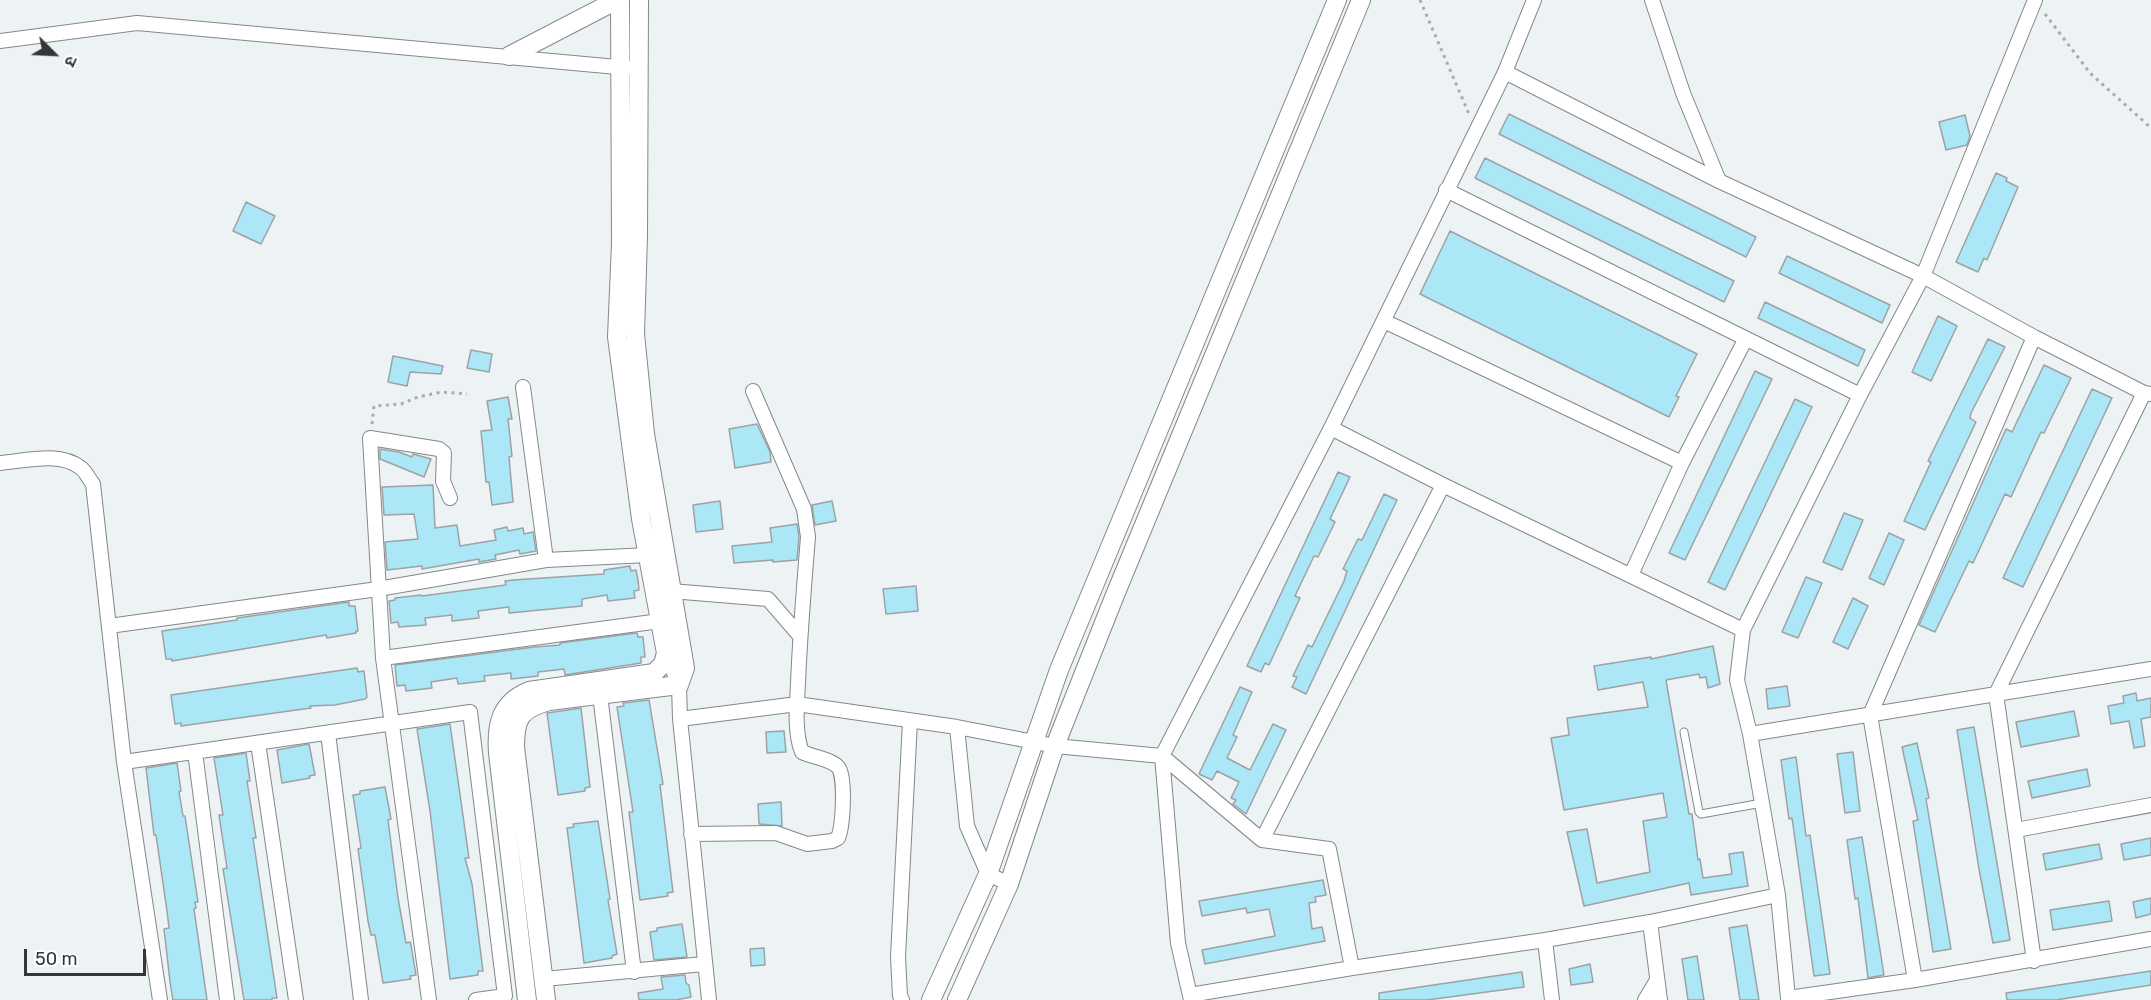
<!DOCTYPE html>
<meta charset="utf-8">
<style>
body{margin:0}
#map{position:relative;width:2151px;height:1000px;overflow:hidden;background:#edf3f5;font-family:Rubik,"Noto Sans Devanagari",sans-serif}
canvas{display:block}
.north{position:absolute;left:24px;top:24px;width:60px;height:60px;-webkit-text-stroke:4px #fff;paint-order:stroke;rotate:114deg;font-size:16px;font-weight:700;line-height:24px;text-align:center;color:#343737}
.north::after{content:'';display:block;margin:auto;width:21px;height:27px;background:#343737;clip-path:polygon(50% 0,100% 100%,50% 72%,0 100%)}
.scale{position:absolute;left:24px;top:949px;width:122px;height:27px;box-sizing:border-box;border:3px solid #343737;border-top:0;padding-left:8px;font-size:18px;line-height:21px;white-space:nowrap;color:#343737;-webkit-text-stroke:4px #fff;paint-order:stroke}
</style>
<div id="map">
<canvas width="2151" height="1000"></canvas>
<div class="north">उ</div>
<div class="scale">50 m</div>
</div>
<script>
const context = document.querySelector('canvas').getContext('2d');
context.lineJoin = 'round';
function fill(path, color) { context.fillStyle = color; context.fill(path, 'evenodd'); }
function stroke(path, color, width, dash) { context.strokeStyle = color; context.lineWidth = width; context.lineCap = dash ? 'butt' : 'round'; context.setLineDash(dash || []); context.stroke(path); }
const building = new Path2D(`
 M1509,114L1756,237L1746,257L1499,134Z
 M1965,115L1970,136L1967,145L1946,150L1939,122Z
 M1485,158L1734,281L1724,302L1475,178Z
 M1996,173L2007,178L2006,181L2018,187L1987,260L1984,258L1978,272L1956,262Z
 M246,202L275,216L261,244L233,231Z
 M1450,231L1697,354L1676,396L1679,397L1669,417L1420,294Z
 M1787,256L1890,305L1882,323L1779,273Z
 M1765,302L1865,350L1858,366L1758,318Z
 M1938,316L1957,326L1931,381L1912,372Z
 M1988,339L2005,347L1971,413L1970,418L1976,422L1925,530L1904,521L1931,462L1928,461Z
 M471,350L492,354L489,372L467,368Z
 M393,356L443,366L441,374L410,372L407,386L388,382Z
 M2044,365L2071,378L2044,433L2041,432L2011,497L2005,494L1973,563L1969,561L1935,632L1919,625L2006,429L2012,432Z
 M1755,371L1772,379L1685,560L1669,553Z
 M2092,389L2112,398L2023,587L2003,578Z
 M508,397L512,419H508L512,456L509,457L513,502L492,505L489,482H486L481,431L492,430L487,401Z
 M1795,399L1812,407L1725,590L1708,582Z
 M757,424L770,452L771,462L735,468L729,429Z
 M380,449L399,452L412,457L413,454L431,459L424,477L380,459Z
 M1338,472L1350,477L1330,519L1335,522L1318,557L1314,556L1295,596L1300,598L1269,665L1265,663L1261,672L1247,666Z
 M433,485L435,528L457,525L460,546L496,540L494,530L507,527L508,531L523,528L524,534L533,532L536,551L520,554L519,550L495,555L496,559L479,562V559L422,569V566L387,570L385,542L418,539L414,514L384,515L382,487Z
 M1384,494L1397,500L1306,694L1292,687L1297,677L1293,676L1308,645L1312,647L1344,581L1347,571L1343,569L1358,539L1362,540Z
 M720,501L723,529L696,532L693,505Z
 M832,501L836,521L815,525L812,505Z
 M1844,513L1863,520L1842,570L1823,562Z
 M797,524L799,537L797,560L773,562V560L734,563L732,546L772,542L770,528Z
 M1889,533L1904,540L1884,585L1869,578Z
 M630,566L631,571L636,570L638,580L639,590L634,591L635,598L608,601L607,595L582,599V606L509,613V607L478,611L479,618L452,621V615L425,618L426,625L399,627L398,622L391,623L389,601L395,600V598L421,595L422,596L506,585L505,581L513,580L604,574V570Z
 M1806,577L1822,583L1798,638L1782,632Z
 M916,586L918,611L886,614L883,589Z
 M1853,598L1868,606L1848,649L1833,642Z
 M349,602V606H355L358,631H356V633L327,638L326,635L172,661V659H166L162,631L237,620V618Z
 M637,633L638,637H643L645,657H641V663L565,675L564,669L538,672V676L511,679V673L484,676L485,681L458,684L457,678L431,682L432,688L406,691L405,685L397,686L395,665L534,647L560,645V643Z
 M1713,646L1720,684L1708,688L1706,677L1700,678L1699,674L1666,680L1689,814H1692L1698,860L1700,859L1703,878L1732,874L1729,854L1743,852L1748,886L1691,895L1689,883L1584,906L1567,832L1587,829L1597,883L1650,872L1643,821L1667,817L1663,793L1564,810L1551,738L1569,735L1567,718L1648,707L1643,682L1598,690L1594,666L1651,657V659Z
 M357,668L358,672L364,671L367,697L365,699L335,705L310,706L311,708L181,726V723L175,724L171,695Z
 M1787,686L1790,706L1768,709L1766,689Z
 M1240,687L1252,692L1233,735L1237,737L1227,758L1250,770L1273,724L1286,730L1246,814L1233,804L1236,800L1231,798L1239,782L1217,771L1212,780L1199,774Z
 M2136,693L2137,701L2151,698V717L2141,719L2145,746L2134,748L2129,721L2111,724L2108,706L2124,703L2123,696Z
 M649,700L663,784L660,785L673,892L667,893L668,896L640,900L629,812H633L617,707L624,706L623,703Z
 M581,708L590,787L585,788V791L558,795L547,713Z
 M2074,711L2079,736L2021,747L2016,722Z
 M450,724L469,858H465L472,884L483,971H478V975L450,979L430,811L417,729Z
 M1974,727L2010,940L1993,943L1979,869L1957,730Z
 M784,731L786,752L767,753L766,732Z
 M1917,743L1929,798L1926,799L1951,949L1933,952L1913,821L1918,820L1902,747Z
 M309,744L315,775L309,776L310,778L282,783L277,750Z
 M1853,752L1860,811L1845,813L1837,754Z
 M246,753L250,781H247L256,838H253L277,998H272V1000H244L223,869L227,868L219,815H223L214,758Z
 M1796,757L1806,836L1810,835L1830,974L1814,976L1792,818L1789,819L1781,760Z
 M177,763L181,791L179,792L183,816H185L198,902H195L196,908L194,909L207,1000H173L170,982L164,929L169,928L167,911L156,835H154L146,768Z
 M2087,769L2090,786L2032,798L2028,781Z
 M385,787L391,819L388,820L398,898L406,943L410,942L411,945L416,975L410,976L411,979L383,983L375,935H371L368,921L358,849L361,848L353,795L360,794V791Z
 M781,802L782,826L759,824L758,804Z
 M598,821L610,899L608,900L617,954L612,956V958L584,963L567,828L574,827L573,824Z
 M1862,837L1884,975L1868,978L1858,898L1855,899L1847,840Z
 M2151,838V855L2124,860L2121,844Z
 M2099,844L2102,859L2046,870L2043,854Z
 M1323,880L1326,895L1315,897L1316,902L1309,903L1312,929L1322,927L1325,941L1205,964L1202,950L1275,936L1269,909L1247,913L1246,908L1202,916L1199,901Z
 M2151,898V914L2136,918L2133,902Z
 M2109,901L2112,921L2053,930L2050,910Z
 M682,924L687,957L654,960L650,932L657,931V928Z
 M1747,925L1759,1000H1740L1729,928Z
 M764,948L765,965L751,966L750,949Z
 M1697,956L1704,1000H1688L1682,959Z
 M1590,964L1593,982L1571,985L1569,969Z
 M2151,971V985L2056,1000H2007L2006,993Z
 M1522,972L1524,987L1427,1000H1379V993Z
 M685,975L686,983L689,985L691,997L676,1000H639L638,993L663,989L661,977Z`);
fill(building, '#abe7f6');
stroke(building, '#9da2a4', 1.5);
const service = new Path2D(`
 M1684,732L1699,812L1701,814L1762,803`);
const minor = new Path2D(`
 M1652,0L1683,93L1719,181
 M2035,0L1923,276L1860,395L1743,630L1737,680L1750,734L1778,895L1788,998L1915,980L2151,939
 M0,41L137,23L628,68
 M1505,72L1719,181L1923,276L2034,337L2144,393L2151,394
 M1446,190L1860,395
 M1384,321L1682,463
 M523,387L546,560
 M1331,428L1443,485L1743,630
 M0,463C26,461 59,451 81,468C86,472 89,479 93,484L124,762L160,1000
 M1631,575L1682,463L1745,340
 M671,591L768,599L800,636
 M109,626L378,589L546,560L648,555
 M666,653L679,685L680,719L709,1000
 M383,658L660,621
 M600,695L634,972
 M680,719L797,704L957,727L1055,746L1162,756L1262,840
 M957,727L967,826L988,874L1009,884
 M328,733L361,1000
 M1750,734L2151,669
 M258,743L296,1000
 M195,752L227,1000
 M124,762L470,712L505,996L476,1000
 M2016,830L2151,805
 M691,834L776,833L807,844L832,841L838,838C843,826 846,777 838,767C831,759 812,757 802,752C794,732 797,704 798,683C800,634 804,586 808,537L804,509L753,391
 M1650,922L1660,1000
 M1545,940L1552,1000
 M2034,961L1996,694L2144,393
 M1352,968L1329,849L1262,840L1443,485
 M544,979L704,964
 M1915,980L1870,715L2034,337
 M1190,995L1352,968L1545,940L1650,922L1778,895
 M429,1000L383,658L370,438L439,449L444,453L443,481L450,498
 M902,1000L900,996L898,957L910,721
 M1191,1000L1178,943L1162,756L1331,428L1505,72L1534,0
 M1645,1000L1657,980`);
const secondary = new Path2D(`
 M509,56L617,0
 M527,1000L498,753C496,725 500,703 529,691L654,673L663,664L666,653L641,519L617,337L621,244L620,0
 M546,1000L515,747C515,717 521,709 549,701L679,685L685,668L645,434L635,334L638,236L639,0
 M931,1000L988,874L1059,670L1337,0
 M957,1000L1009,884L1055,746L1115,595L1361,0`);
stroke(service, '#83888a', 9);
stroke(minor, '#83888a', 16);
stroke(secondary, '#83888a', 20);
stroke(new Path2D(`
 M1420,0L1469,114
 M2045,14L2090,73L2151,128
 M372,424L374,406L401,404L418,397L442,392L467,394`), '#a7acad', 3, [3, 4.5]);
stroke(service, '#fff', 7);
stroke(minor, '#fff', 14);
stroke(secondary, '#fff', 18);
</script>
